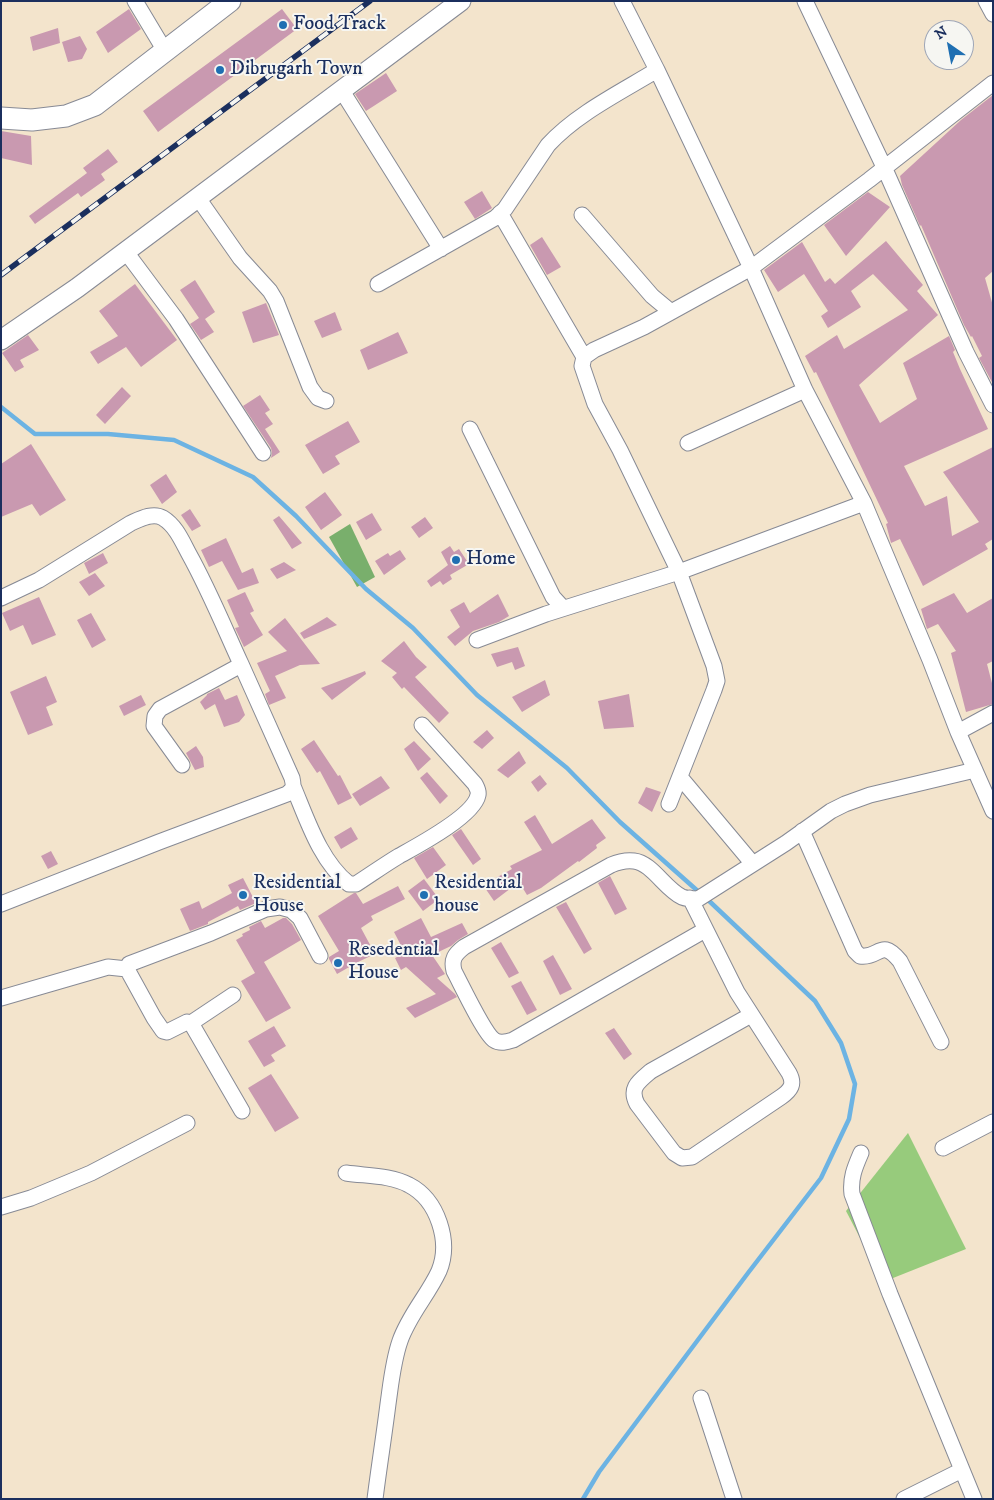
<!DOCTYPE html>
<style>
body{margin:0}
#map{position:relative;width:994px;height:1500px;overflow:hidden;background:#f3e4cc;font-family:"IM FELL DW Pica",serif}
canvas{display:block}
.frame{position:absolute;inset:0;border:2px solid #1b2f5e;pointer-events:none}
.north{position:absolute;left:924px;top:20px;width:50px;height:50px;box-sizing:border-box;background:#f6f6f2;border:1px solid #9ea6b7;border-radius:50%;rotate:327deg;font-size:14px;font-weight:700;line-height:20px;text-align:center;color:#1b2f5e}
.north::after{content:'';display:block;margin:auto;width:18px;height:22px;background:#1f6fb2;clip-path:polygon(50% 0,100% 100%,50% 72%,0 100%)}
</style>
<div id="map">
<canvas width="994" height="1500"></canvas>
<div class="frame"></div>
<div class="north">N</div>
</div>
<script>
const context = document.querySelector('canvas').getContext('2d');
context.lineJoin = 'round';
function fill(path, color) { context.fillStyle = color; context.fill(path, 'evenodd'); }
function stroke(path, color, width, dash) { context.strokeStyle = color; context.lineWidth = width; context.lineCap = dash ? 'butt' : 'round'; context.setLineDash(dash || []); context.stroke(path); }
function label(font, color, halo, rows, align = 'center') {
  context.font = font + ' "IM FELL DW Pica",serif'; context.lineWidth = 4; context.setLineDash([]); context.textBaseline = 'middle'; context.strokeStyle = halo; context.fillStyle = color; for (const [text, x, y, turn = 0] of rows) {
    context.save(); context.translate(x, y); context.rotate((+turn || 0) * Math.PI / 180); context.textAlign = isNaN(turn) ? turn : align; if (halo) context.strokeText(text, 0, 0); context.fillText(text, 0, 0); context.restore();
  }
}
fill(new Path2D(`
 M908,1133L966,1249L883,1282L846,1211Z`), '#97cb7c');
fill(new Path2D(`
 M350,524L375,577L357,587L329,537Z`), '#79af6c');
stroke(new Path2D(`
 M1,407L35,434H108L174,440L253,477L296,516L366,589L413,628L477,695L567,768L620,822L700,893
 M583,1499L599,1472L748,1273L821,1178L849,1119L855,1084L841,1043L815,1001L706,898`), '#6cb3e3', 4.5);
fill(new Path2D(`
 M129,9L141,29L108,53L96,32Z
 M282,9L297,29L158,132L143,111Z
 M58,28L60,43L33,51L30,37Z
 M80,36L87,49L82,59L68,62L62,42Z
 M386,73L397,91L366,111L355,94Z
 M993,95V271L985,278L993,306V384L979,358L982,356L972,336L971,337L964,325L921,225L920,226L902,185L900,176L961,120Z
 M1,131L31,136L32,165L1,158Z
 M108,149L118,162L101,174L105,180L81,197L78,193L35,224L29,216L87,173L83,168Z
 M482,191L492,208L475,219L464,202Z
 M868,192L890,207L846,256L824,225Z
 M542,237L561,267L547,275L530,245Z
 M886,241L923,285L917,291L938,315L859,385L880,423L917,399L903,363L949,336L955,350L953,352L960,369L988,429L904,466L925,506L947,496L952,536L979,522L943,472L993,447V539L985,544L988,549L923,586L900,539L891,543L886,524L888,523L816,372L814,373L805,356L837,335L844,349L908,310L873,274L851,291L861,307L828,328L821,316L828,311L804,274L778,292L764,270L802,242L825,282L830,278L835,284Z
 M195,280L215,312L205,319L214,332L201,340L190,324L199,318L180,290Z
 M135,284L177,340L141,367L126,347L98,364L90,352L118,336L99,311Z
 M266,303L279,335L253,343L242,312Z
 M335,312L342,330L322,338L314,321Z
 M398,332L408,353L368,370L360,350Z
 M28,335L39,350L20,360L24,367L15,372L2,353Z
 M122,387L131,396L105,424L96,415Z
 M260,395L270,410L265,413L273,424L265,429L280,452L271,458L272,453L271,448L243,406Z
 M348,421L360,442L335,456L340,464L323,474L305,445Z
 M31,444L66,500L40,516L32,504L1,517V464Z
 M166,474L177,492L162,504L150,485Z
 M325,492L342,515L321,530L305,507Z
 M190,509L201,526L192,531L181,515Z
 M372,513L382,530L366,540L356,522Z
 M279,516L302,543L292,549L273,520Z
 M425,517L433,528L419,538L411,527Z
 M226,538L242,573L253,568L259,583L238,590L222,561L209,567L201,550Z
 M450,546L454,552L459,549L469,564L450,575L452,579L443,585L440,581L431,587L427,581L448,565L441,552Z
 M400,550L406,559L384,575L375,561L388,553L390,556Z
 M103,553L108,563L89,574L84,563Z
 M284,562L296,570L277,579L270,569Z
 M95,573L105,586L89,596L79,582Z
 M245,592L254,611L250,613L263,635L244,647L235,628L239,627L227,600Z
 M954,593L967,613L993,598V661L987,664L993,687V704L966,712L951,653L956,651L938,624L927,629L921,609Z
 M498,594L509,616L499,622L473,631L455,646L447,637L460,627L450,610L464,602L470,613Z
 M39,597L56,635L32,645L23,625L10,631L2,613Z
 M91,613L106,640L92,648L77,620Z
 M327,617L337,625L304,639L300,633Z
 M285,618L320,664L300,665L275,676L286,698L269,705L265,694L270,691L257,663L287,651L268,632Z
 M404,641L416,657L427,667L415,677L449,713L439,723L404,687L402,689L392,677L397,673L381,661Z
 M518,647L525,666L515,670L512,662L497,667L491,654Z
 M365,671L366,674L332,700L321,688Z
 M46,676L57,702L46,707L53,725L28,735L10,692Z
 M545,680L550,695L522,712L512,697Z
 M219,688L225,700L237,695L245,715L239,722L224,727L215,704L205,710L200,702L207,695V694Z
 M629,694L634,727L604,729L598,701Z
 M141,695L146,705L124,716L119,706Z
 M487,730L494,738L482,749L473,742Z
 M314,740L338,776L340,775L352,798L338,805L320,771L317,773L301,749Z
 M414,741L431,759L418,771L404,749Z
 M196,746L203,757L204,767L195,770L186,753Z
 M519,751L526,763L508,778L497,770Z
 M427,772L448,796L440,804L420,778Z
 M540,775L547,784L538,792L531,782Z
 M381,776L390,788L360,806L352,794Z
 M646,787L661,792L652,812L638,803Z
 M535,815L552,844L592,819L606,838L596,845L597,848L579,862L578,861L541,888L527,895L519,882L494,901L483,885L512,869L510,866L542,850L524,822Z
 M351,827L358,839L341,849L334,837Z
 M461,829L481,859L473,865L452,835Z
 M433,847L446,865L427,879L414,858Z
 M51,851L58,864L48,869L41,856Z
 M610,876L627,909L615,915L598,883Z
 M243,878L256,903L240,910L238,906L208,922V924L190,931L180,909L199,901L202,909L232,893L228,885Z
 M424,879L439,899L423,911L408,891Z
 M398,886L405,899L371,916L373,920L361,928L375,954L358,962L337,974L329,959V957L339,951L318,916L354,893H356L363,904Z
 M566,902L592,949L584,954L556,907Z
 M283,918H286L292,924L301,940L264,962L291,1008L266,1022L241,981L255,973L236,940L243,936L242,934L250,930L249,927L261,921L265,928Z
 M421,918L431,937L462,923L468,934L458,940L451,946L432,955L445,974L437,978L455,994L457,997L415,1018L406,1008L436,994L406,967L401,970L395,958L405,953L394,932Z
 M501,942L519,973L509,978L491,948Z
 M553,955L572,989L560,995L543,961Z
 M521,981L537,1010L527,1015L511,986Z
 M274,1026L286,1046L271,1055L275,1061L264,1067L248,1041Z
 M614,1028L632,1054L624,1060L605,1033Z
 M271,1074L299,1118L275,1132L248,1088Z`), '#c999b0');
const minor = new Path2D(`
 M135,1L165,51
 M622,1L657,70L751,268L805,390L864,503L930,660L958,732L993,811
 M805,1L884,167L966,352L993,405
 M986,1L993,14
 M342,91L441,249
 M198,198L240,258L270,291L276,301L310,387L318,398L326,401
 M500,213L584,357
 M582,215L652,296L670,311
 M126,252L176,319L263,453
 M378,284L495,218L505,209L548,145C576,114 621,92 657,70
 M470,429L553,597L563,608
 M688,443L805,390
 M1,598L39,580L131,523C140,519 153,512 163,518C176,526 182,541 189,554C209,590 224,627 241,664C258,702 275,740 292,778C294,787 294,788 287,794L159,842L1,904
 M477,640L546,614L679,572L864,503
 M958,732L993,713
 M182,765L154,726L155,716L160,709L241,665
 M680,777L753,864
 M293,786C307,819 320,861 349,884H356C370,875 384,865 399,856C417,846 474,816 478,795C479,791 477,788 475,784L422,725
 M669,804L714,690L717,681L714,666L679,572L620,450L595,404L582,366L584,357L594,350L644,327L751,268L869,180L993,83
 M802,831L855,951L860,956C880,959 880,937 900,961L941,1042
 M690,898L737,992L789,1073C795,1084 791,1090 781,1097L692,1157L682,1158L674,1153L637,1104C629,1088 638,1082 651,1071L751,1015
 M705,930L513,1040C507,1042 500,1044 494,1040C484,1033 461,984 454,971C451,959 455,954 464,947L611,865C618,862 626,860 634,861C652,863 665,889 682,897C687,899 692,899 698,899L786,843L831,811L845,804L870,795L975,770
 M127,969L129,964L211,933L266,909L280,907L291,910L300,918L320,956
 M1,998L108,967L127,969L154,1018L163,1031L167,1032L187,1022L191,1023L242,1111
 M191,1023L233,995
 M943,1148L993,1122
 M861,1153C855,1167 850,1178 852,1194L890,1294L974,1499
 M346,1173C366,1176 391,1175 409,1185C438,1200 451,1242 439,1271C428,1295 409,1315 400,1341C393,1361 391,1383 388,1404C384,1436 379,1467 375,1499
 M1,1207L31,1198L91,1173L187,1123
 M701,1398L734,1499
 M904,1499L962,1470`);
const tertiary = new Path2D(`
 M1,340L77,288L461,1`);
const secondary = new Path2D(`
 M1,118L32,120L66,116L95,105L230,1`);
stroke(minor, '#878a95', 17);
stroke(tertiary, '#878a95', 21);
stroke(secondary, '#878a95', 23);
stroke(minor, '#fff', 15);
stroke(tertiary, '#fff', 19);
stroke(secondary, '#fff', 21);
const rail = new Path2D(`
 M1,275L370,1`);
stroke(rail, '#1b2f5e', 5.5);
stroke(rail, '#f6f6f2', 4, [11]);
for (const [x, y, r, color] of [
 [283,25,5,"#1f6fb2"],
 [220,70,5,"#1f6fb2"],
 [456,560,5,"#1f6fb2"],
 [243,895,5,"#1f6fb2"],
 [424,895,5,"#1f6fb2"],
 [338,963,5,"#1f6fb2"]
]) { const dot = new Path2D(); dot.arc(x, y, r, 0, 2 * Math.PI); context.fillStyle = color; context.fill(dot); stroke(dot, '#f6f6f2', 2); }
label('20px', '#1b2f5e', '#f6f6f2', [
 ["Food Track",293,25],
 ["Dibrugarh Town",230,70],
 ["Home",466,560],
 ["Residential",253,884],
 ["House",253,907],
 ["Residential",434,884],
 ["house",434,907],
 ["Resedential",348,951],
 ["House",348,974]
], 'left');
</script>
